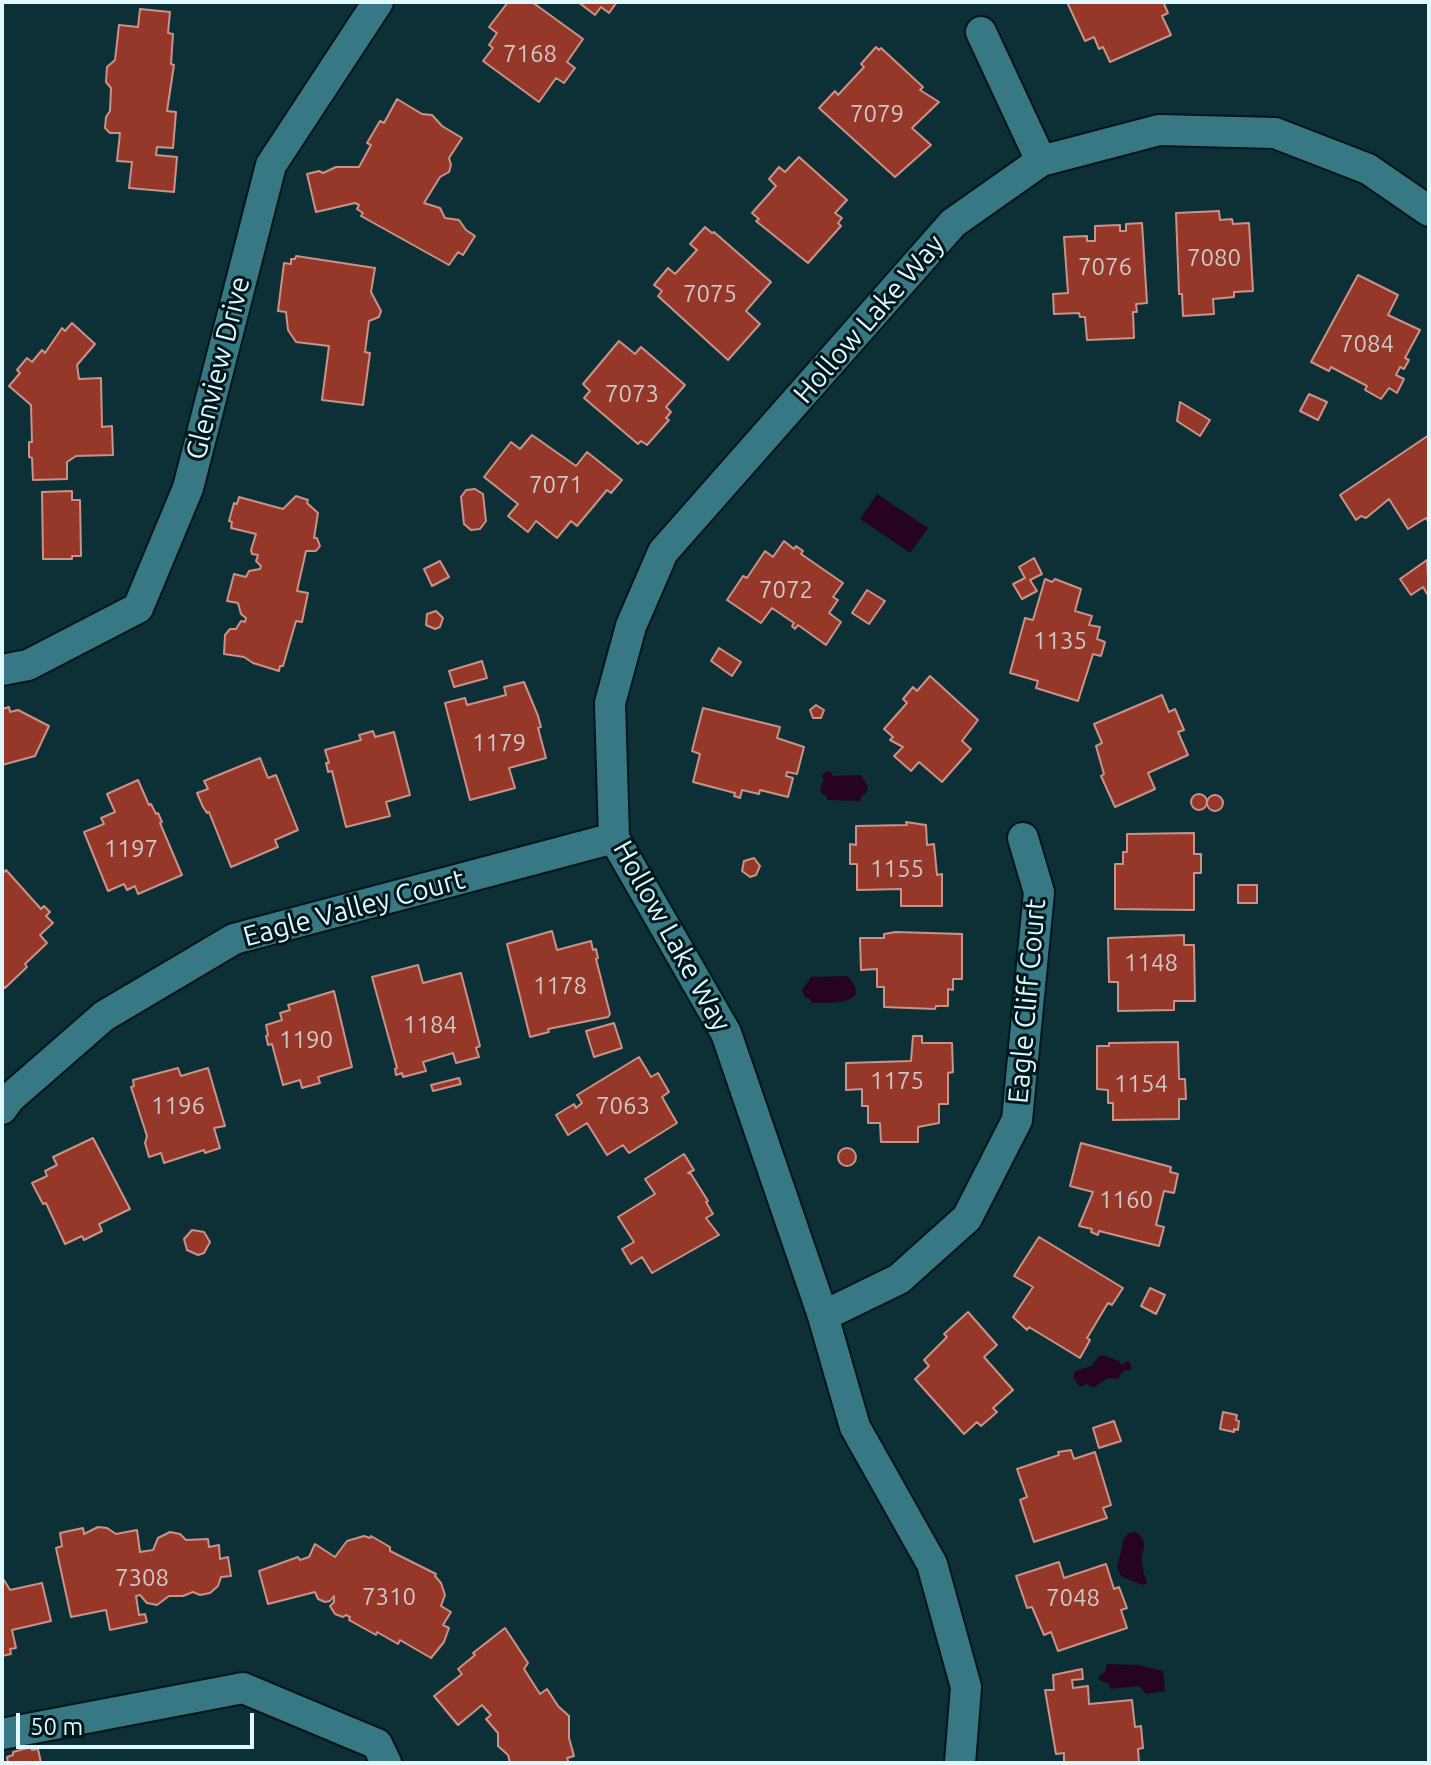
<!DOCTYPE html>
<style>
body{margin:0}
#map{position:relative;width:1431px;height:1765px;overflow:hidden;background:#0d3036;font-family:Ubuntu,sans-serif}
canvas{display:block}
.frame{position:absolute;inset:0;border:4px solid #dff8fd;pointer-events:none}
.scale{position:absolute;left:16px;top:1713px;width:238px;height:36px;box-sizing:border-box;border:4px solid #dff8fd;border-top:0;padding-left:10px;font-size:24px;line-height:28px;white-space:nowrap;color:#dff8fd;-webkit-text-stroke:6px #00171c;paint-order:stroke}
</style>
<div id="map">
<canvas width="1431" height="1765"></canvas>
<div class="frame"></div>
<div class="scale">50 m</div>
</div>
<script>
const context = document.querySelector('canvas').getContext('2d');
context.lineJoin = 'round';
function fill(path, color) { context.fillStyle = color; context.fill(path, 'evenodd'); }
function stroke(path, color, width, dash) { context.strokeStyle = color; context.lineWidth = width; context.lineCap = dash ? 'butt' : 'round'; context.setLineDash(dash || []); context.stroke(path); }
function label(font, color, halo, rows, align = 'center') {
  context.font = font + ' Ubuntu,sans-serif'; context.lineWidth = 6; context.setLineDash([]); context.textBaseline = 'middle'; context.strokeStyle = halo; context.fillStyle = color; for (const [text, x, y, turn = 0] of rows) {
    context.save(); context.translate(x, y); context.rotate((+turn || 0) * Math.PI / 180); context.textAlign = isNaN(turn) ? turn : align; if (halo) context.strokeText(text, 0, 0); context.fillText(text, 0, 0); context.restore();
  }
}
fill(new Path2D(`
 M877,494L928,528L910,553L860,519Z
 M830,771L833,776L861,775L868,787L867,792L861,797L860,801L827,800V796L822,794L820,788L824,780L822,776L825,772Z
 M847,976C876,1005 829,1003 811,1003V1000L804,996L802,990L811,977Z
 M1103,1355L1119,1361L1121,1365L1128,1361L1131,1365V1370L1123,1371L1118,1379L1108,1378L1093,1388L1087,1384L1080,1387L1073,1377L1075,1371L1092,1366L1098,1357Z
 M1136,1532C1147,1541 1144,1545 1142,1556C1141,1567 1145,1574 1147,1583L1143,1585L1122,1577L1117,1568L1124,1538L1129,1533Z
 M1107,1664L1139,1665L1163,1671L1165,1691L1146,1694L1139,1686L1110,1689L1109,1684L1099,1680V1675L1105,1672Z`), '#260223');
const building = new Path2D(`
 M508,2H532L583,39L567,62L575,68L564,83L556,78L539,102L483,61L493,48L489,45L497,33L489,27Z
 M578,2H617L609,13L601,7L595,15Z
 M1067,2H1169L1164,4L1168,13L1162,16L1171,35L1110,62L1103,47L1099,49L1094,37L1085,41Z
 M140,9L170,12L168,33L173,34L171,64L174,65L167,111L176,112L173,148L157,147L156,155L177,157L174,192L129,188L132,162L117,161L120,133H110L105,128L106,117L110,111L111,88L106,82L107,67L115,60L119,25L138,27Z
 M876,47L879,50L881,48L923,87L920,90L939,102L912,128L931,145L895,177L819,108L835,91L838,95L864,67L861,64Z
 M397,99L422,114L432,115L442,126L462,138L449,158L451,165L449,172L440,177L424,203L440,208L445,218L459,220L466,230L475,236L463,255L458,252L449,265L361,216L363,213L357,209L359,205L355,203L316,212L307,174L319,171L323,173L336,167H359L371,145L367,143L380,121L384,123Z
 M799,157L847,200L835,213L842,218L838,223L841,226L808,263L756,221L759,219L752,213L776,186L769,179L779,167L785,172Z
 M1219,211L1220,220L1232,219L1233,224L1249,223L1253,291L1234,292V297L1213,299L1214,314L1183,316L1182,294H1179L1176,213Z
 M1142,223L1147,303L1136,304L1137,312H1133L1134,338L1087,340L1085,317H1080L1079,313L1054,314L1053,294L1068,293L1064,237L1087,236V241H1095V226L1120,225V231H1126V224Z
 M705,227L712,233L714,232L771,282L746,311L760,324L728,360L658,296L662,291L654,285L668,268L675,274L697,250L690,244Z
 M296,256L375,268L371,292L381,311L379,317L369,321L365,352L370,353L363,405L322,400L329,346L296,342L288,330L286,312L278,311L284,263L291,264V259H295Z
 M1358,275L1398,295L1388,315L1420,330L1405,358L1409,360L1404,369L1400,367L1396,375L1404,379L1397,393L1389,388L1381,399L1365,390L1367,386L1331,367L1329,371L1311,362Z
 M72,323L95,344L77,365L79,379L101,378L102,427L112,426L113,455L76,456L67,462V479L33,480L32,458L29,457V442H32L31,405L9,386L20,373L17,370L27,358L32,362L42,350L45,353L62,328L65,331Z
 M619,341L635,354L641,347L685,385L666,407L671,412L666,418L669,420L647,445L641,441L638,444L584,398L590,391L583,384Z
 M1309,394L1327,402L1318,420L1300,411Z
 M1180,402L1210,420L1200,436L1177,421Z
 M532,435L576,466L587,452L622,480L611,493L607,490L577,526L571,521L557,538L536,521L528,532L508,516L518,504L484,477L511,442L520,449Z
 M1429,435V523L1426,518L1408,529L1389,499L1366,518L1361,516L1356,520L1340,495Z
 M475,489L483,494L486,521L480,529L471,530L464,524L461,497L466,490Z
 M72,491V500H80L81,556H72V559H43L42,492Z
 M296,496L308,500L307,503L318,513L314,538H317L320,546L316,551H306L297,591L308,593L302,622L296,621L283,666H280L279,671L253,663L244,657L224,654L225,635L230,629H236L241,621L245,622L246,618L241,614L238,603L227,601L234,574L246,577L249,571L260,569L261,566L256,561L258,555L252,554L251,550L256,534L231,528L232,522L229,521L234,503L237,504L239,497L283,509Z
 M784,541L794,549L796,546L803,551L801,554L843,583L833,597L838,600L829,613L841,622L826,645L798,625L795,629L792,626L794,623L772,608L761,623L727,600L743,576L747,578L765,551L773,557Z
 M1034,558L1042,574L1030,580L1037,591L1022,599L1013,584L1025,578L1019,567Z
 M1427,560L1429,597L1423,587L1411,595L1400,579Z
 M440,561L449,577L432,586L424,569Z
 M1045,579L1052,582L1055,579L1081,589L1075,611L1092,616L1089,625L1100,627L1097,639L1105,642L1101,656L1093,654L1078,701L1036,688L1038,681L1010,673L1025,618L1033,620Z
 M867,590L885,601L869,624L852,613Z
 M436,611L443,618L440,627L435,629L426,625L427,614Z
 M719,648L741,662L732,676L711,661Z
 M482,661L487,678L454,687L449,671Z
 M930,676L978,720L962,741L971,749L942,782L919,762L911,771L894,756L903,747L890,740L893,737L884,729L907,703L903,699L913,687L917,691Z
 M524,682L538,716L541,727L538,728L546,758L509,768L515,788L470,800L445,703L465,698L467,705L506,695L504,687Z
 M1162,695L1169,712L1175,709L1184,730L1178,732L1188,755L1148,773L1155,789L1115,807L1101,776L1104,774L1096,746L1102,743L1094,724Z
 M816,705L824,710L821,718H813L810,710Z
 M9,707L10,712L18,710L49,726L35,756L2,765V709Z
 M703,708L780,727L777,738L804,747L797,774L787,772L786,776L793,778L788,797L760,790L759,794L742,790L740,798L734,796L735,793L693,782L700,754L692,751Z
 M373,731L375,737L394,732L410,795L386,802L390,816L346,827L332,771L328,772L326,763H329L325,750L361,740L359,735Z
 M260,758L268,778L276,775L298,830L275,840L278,847L231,867L209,812L207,813L203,807L197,793L208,789L204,781Z
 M138,780L149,805L151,804L156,814L158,813L162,822L160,823L182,875L138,894L135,886L127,890L124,884L108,891L84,832L104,824L101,818L115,812L107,794Z
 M1191 802a8 8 0 1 1 16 0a8 8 0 1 1-16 0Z
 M1207 803a8 8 0 1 1 16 0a8 8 0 1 1-16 0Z
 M906,822L926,825L927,845L934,844L937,875L942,874V906H901V889L857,890V864H850V844L856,845V826L907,825Z
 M1194,833V854H1201V873H1194V910L1115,909V864H1123V852H1127V834Z
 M754,858L760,866L756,875L750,877L742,871L744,861Z
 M6,870L41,909L44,906L50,912L46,916L53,923L40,935L47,943L25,964L27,967L5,988L2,985V874Z
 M1238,885H1257V903H1238Z
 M552,931L557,950L591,941L593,950L596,949L598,958L596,959L610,1014L608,1017L548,1029L549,1032L530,1037L507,944Z
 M896,932L962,934V979H953V990L948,989V1006H936L935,1009L884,1007V987H877V969L861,970L860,938H884V934Z
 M1184,935V945H1194L1195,1001H1174V1010L1118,1011V982H1109L1108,938Z
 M418,965L423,983L461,973L480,1046L476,1048L479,1057L456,1063L453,1053L423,1062L426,1071L403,1077L402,1073L396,1075L395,1069L397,1068L372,977Z
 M334,991L352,1067L318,1077L320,1083L302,1088L300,1080L283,1085L272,1044L268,1045L266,1036L268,1035L266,1025L282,1020L280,1013L290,1010L288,1005Z
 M614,1023L622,1048L594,1057L586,1031Z
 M913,1036H922V1043H952L953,1072L948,1073V1104H939V1123L918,1127V1142H881L880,1123H868V1106H862V1089L846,1090V1063L911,1061Z
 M1178,1042L1179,1079H1185L1186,1099H1179V1119L1113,1120V1103H1108V1090L1097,1089V1046H1109V1043Z
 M639,1057L651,1077L658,1073L669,1092L662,1097L677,1123L629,1153L623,1145L607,1155L587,1123L568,1135L556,1115L574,1104L576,1108L582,1103L577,1095Z
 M178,1068L181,1076L208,1068L225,1126L214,1128L220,1148L205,1153L204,1150L164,1163L161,1153L149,1157L145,1143L147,1136L131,1087L134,1086L133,1080Z
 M459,1078L461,1084L433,1091L431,1085Z
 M93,1138L130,1209L99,1224L102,1231L84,1240L82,1236L65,1244L46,1203L43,1204L32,1183L47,1176L45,1171L57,1165L53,1157Z
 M1081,1143L1171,1167L1170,1172L1178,1174L1174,1193L1164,1191L1156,1225L1164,1227L1159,1246L1099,1231L1098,1235L1091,1232L1092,1229L1079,1226L1093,1192L1070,1186Z
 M838 1157a9 9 0 1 1 18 0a9 9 0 1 1-18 0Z
 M684,1154L694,1170L688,1173L691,1174L708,1201L706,1202L713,1214L706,1218L719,1235L652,1273L642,1257L631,1264L622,1249L634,1242L618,1217L655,1194L645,1179Z
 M192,1230L204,1232L210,1242L204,1253L198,1255L187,1250L184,1239Z
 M1039,1237L1123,1288L1112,1305L1108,1303L1087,1338L1090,1340L1080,1358L1029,1327L1027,1330L1013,1317L1033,1287L1014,1276Z
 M1150,1288L1165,1295L1156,1314L1141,1306Z
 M968,1312L997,1345L984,1357L1013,1390L993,1408L997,1412L981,1426L977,1422L964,1434L915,1379L929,1366L924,1360L947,1337L944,1334Z
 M1223,1412L1237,1415L1236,1420L1239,1421L1238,1430L1234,1429V1432L1220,1429Z
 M1114,1421L1121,1441L1099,1448L1093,1428Z
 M1071,1450L1074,1459L1095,1452L1111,1505L1103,1508L1107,1518L1034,1542L1020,1500L1027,1497L1017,1469L1059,1455L1058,1452Z
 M98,1527L107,1528L116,1534L137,1530L140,1552L153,1550L158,1538L170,1532L180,1534L186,1540L208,1539L209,1547L219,1545L220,1559L228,1557L231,1576L221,1577L218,1586L210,1593L200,1595L193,1592L183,1596H169L157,1605L147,1603L140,1595L136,1596L139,1615L145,1614L147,1622L110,1630L106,1610L71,1617L56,1548L62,1546L60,1533L83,1528L84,1534Z
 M364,1536L370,1538L371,1536L390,1547V1551L436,1574L435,1576L441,1583L445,1595L441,1606L451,1612L443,1625L449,1628L444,1642L431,1658L400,1640L398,1644L377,1632L376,1635L349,1620L350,1617L346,1615L343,1617L335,1614L330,1606L334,1602V1596L330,1601L325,1602L318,1599L315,1592L268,1604L259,1571L298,1557L300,1560L309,1557L315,1544L335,1557L347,1541Z
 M1059,1562L1064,1578L1106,1564L1114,1589L1119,1587L1127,1608L1121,1610L1127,1628L1058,1651L1051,1632L1044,1635L1032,1607L1027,1608L1016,1576Z
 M2,1577L10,1590L42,1583L51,1621L12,1630L16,1648L10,1649L11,1654L2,1656Z
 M505,1628L528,1663L524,1669L540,1694L547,1689L558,1706L569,1716V1738L574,1756L567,1758L569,1763H510L508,1755L498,1746V1733L486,1719L491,1715L482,1705L458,1725L434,1696L462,1674L458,1669L475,1655L473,1653Z
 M1082,1669L1083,1679L1072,1680L1073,1688L1088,1686L1089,1704L1132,1700L1135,1727L1141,1726L1143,1748L1138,1749L1139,1763H1064V1753L1056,1754L1045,1690H1054L1053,1675Z
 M31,1747L32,1750L38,1749L41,1763H8L7,1757L13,1755V1752Z`);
fill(building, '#963829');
stroke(building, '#c99389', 2);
const minor = new Path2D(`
 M981,32L1041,161
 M2,670L28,665L138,608L188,488L271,165L378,2
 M2,1109L10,1098L104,1016L234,939L614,838
 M823,1316L899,1279L967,1218L1017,1120L1039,892L1023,838
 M2,1734L243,1688L377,1744L386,1763
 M960,1763L966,1687L932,1564L855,1427L823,1316L726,1033L614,838L610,703L631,626L663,552L953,223L1041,161L1159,130L1275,133L1368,169L1429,211`);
stroke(minor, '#03161a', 34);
stroke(minor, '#387884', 30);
label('24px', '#cdc8c8', null, [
 ["7168",530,54],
 ["7079",877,114],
 ["7080",1214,258],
 ["7076",1105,267],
 ["7075",710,294],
 ["7084",1367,344],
 ["7073",632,394],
 ["7071",556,485],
 ["7072",786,590],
 ["1135",1060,641],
 ["1179",499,743],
 ["1197",131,849],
 ["1155",897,869],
 ["1148",1151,963],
 ["1178",560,986],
 ["1184",430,1025],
 ["1190",306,1040],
 ["1175",897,1081],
 ["1154",1141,1084],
 ["1196",178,1106],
 ["7063",623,1106],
 ["1160",1126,1200],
 ["7308",142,1578],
 ["7310",389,1597],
 ["7048",1073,1598]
]);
label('28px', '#dff8fd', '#00171c', [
 ["Hollow Lake Way",869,319,-49],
 ["Glenview Drive",218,368,-76],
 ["Eagle Valley Court",354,908,-15],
 ["Hollow Lake Way",672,936,61],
 ["Eagle Cliff Court",1027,1001,-85]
]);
</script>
